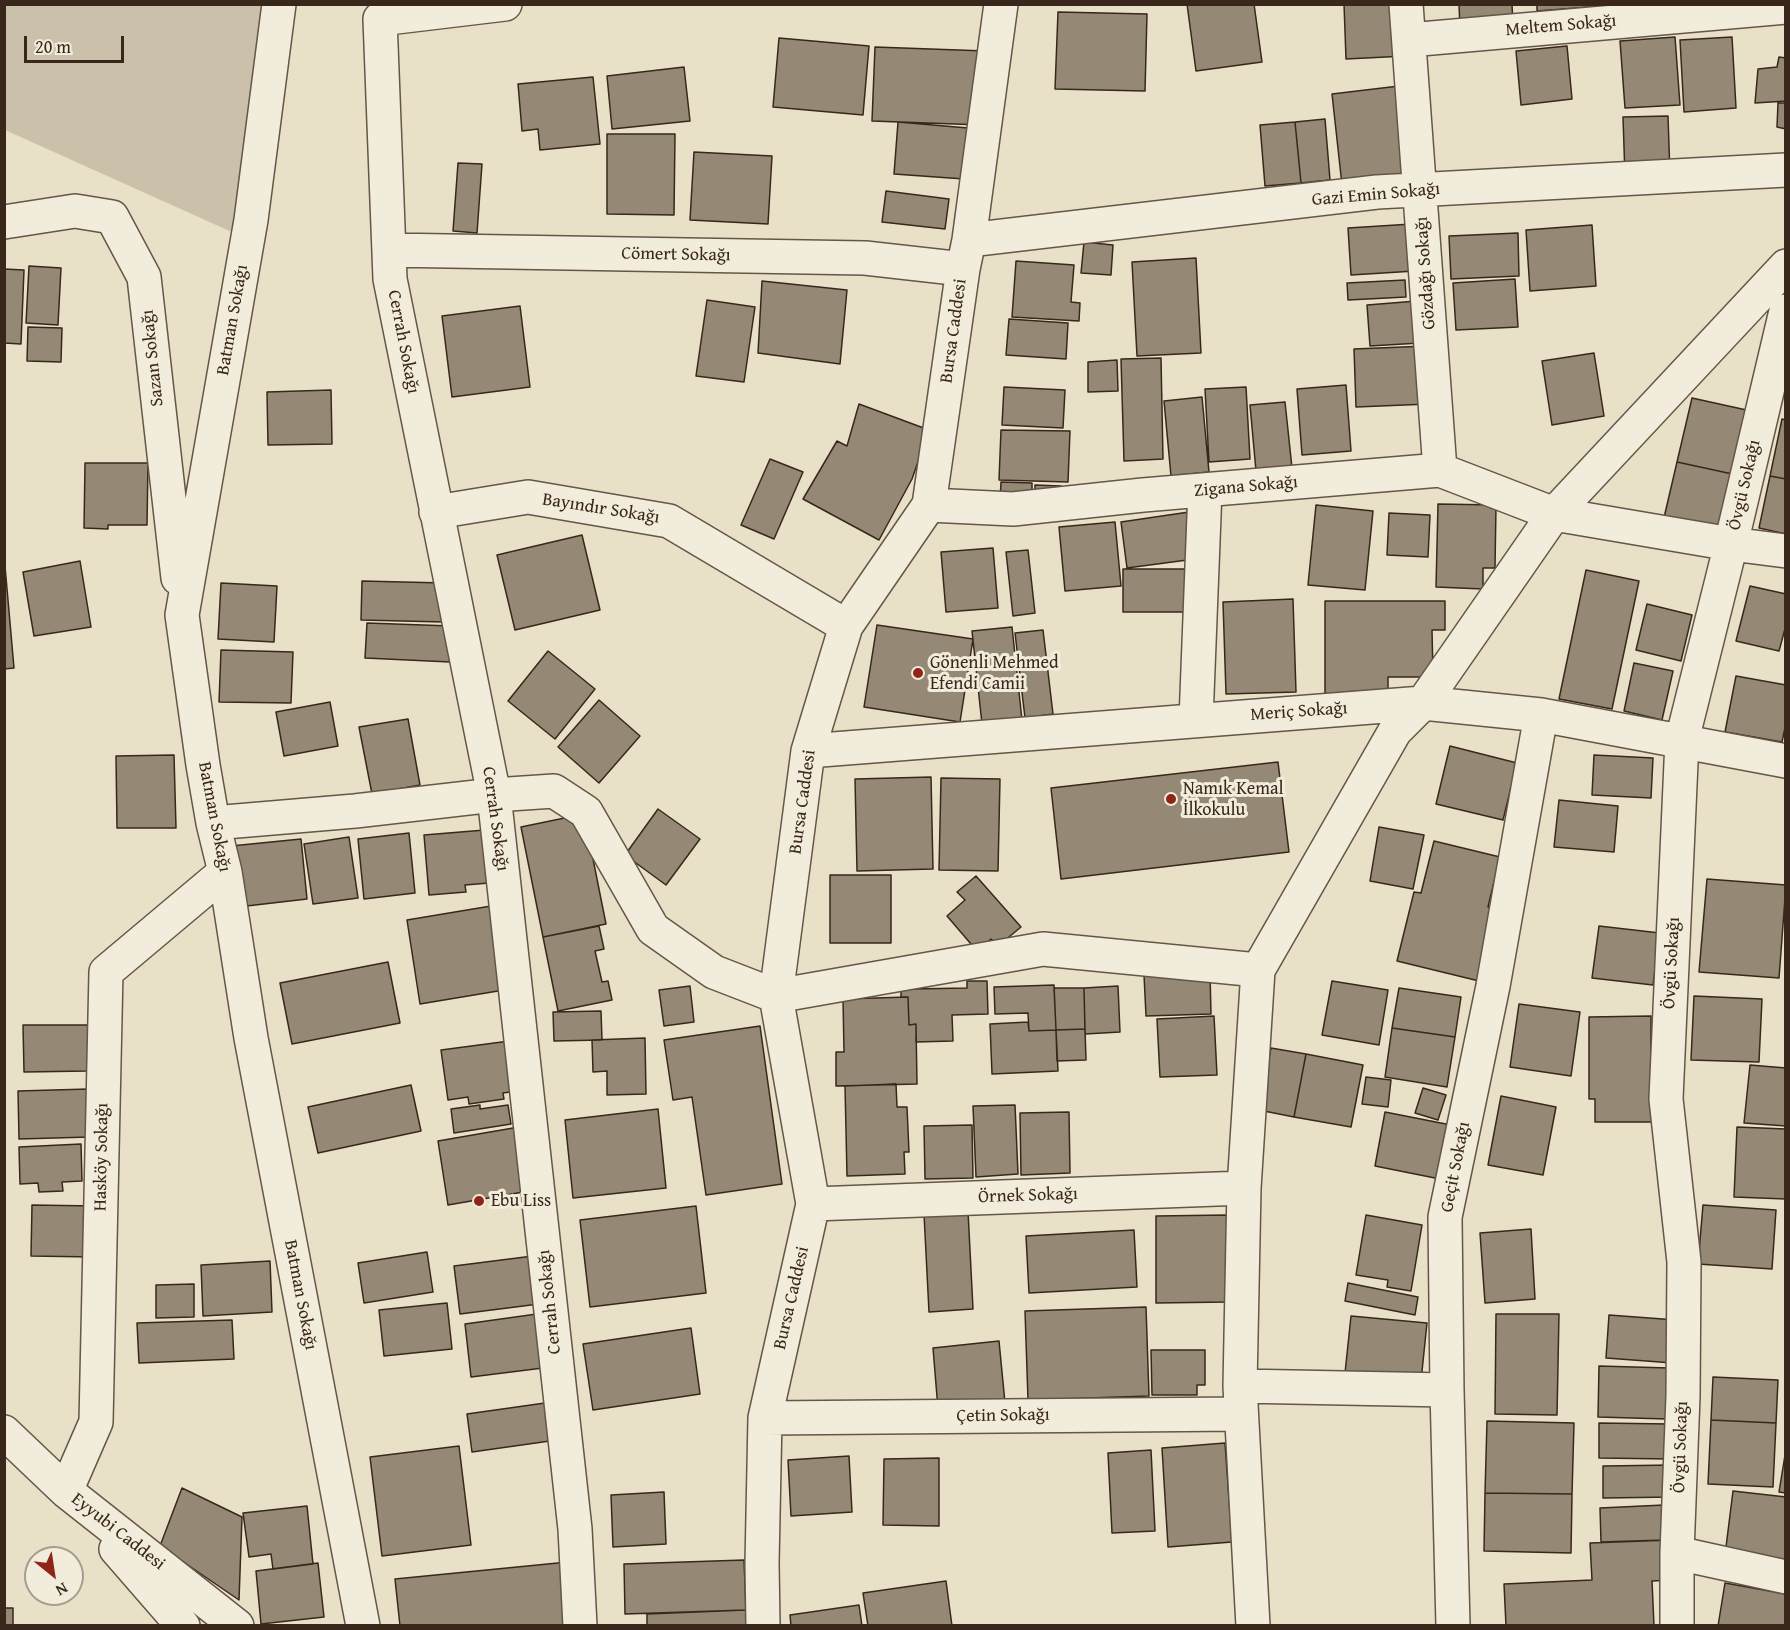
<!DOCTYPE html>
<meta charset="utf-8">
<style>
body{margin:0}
#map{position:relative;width:1790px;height:1630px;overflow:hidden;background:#e9e1c7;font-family:"Gentium Book Plus",serif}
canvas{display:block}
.frame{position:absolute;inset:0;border:6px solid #39271c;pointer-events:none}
.north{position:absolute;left:24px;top:1546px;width:60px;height:60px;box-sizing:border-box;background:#f1ecdb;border:2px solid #a79d8f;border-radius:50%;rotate:150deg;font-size:16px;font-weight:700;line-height:24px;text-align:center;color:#39271c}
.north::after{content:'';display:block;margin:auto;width:21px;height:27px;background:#8f2418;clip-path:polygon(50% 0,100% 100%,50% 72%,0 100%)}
.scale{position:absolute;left:24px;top:36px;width:100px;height:27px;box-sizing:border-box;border:3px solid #39271c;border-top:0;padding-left:8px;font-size:18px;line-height:21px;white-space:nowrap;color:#39271c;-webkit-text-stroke:4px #f1ecdb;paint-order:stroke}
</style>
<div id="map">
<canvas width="1790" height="1630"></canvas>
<div class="frame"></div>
<div class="north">N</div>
<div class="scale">20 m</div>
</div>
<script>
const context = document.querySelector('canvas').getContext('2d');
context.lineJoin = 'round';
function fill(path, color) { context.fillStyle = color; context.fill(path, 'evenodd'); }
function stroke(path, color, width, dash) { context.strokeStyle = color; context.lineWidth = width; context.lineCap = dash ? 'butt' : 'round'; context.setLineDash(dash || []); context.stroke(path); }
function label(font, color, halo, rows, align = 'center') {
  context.font = font + ' "Gentium Book Plus",serif'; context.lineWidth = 6; context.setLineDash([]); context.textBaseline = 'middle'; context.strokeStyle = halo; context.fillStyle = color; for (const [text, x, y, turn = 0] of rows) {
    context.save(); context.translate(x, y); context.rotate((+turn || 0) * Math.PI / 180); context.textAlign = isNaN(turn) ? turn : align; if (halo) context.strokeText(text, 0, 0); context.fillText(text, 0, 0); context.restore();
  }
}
fill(new Path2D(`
 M5,5H262L234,233L5,130Z`), '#cbc1aa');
const building = new Path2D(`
 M1187,4H1254L1262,62L1196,71Z
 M1344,4H1403L1406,56L1346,59Z
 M1459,4H1512L1513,26L1460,29Z
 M1537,4H1590L1591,7L1537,11Z
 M1058,12L1147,14L1145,91L1055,89Z
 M1675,37L1680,105L1625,108L1620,41Z
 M1732,37L1736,108L1684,112L1680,40Z
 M779,38L869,46L863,115L773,107Z
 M1567,46L1572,99L1521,105L1516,51Z
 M875,47L986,51L982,125L872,121Z
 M1779,57L1786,58V101L1755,103L1758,69L1777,67Z
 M684,67L690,121L612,129L607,76Z
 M593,77L600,144L540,150L538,129L522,131L518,84Z
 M1399,86L1409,177L1342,185L1332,94Z
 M1778,103H1786V129L1777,127Z
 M1668,116L1670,175L1625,177L1623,117Z
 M1325,119L1330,180L1301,183L1295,122Z
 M898,122L968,128L964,179L894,174Z
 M1295,122L1301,183L1265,186L1260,125Z
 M607,134H675L674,215L607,214Z
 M694,152L772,156L768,224L690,220Z
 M458,163L482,164L477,233L453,231Z
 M886,191L949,199L945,229L882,222Z
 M1412,224L1415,271L1351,275L1348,228Z
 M1592,225L1596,286L1530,291L1526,230Z
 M1518,233L1519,276L1451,279L1449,236Z
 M1084,242L1113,245L1111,275L1081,273Z
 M1196,258L1201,353L1137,356L1132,262Z
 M1016,261L1074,265L1071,302L1080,303L1079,321L1012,317Z
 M29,266L61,268L58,325L26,323Z
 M4,269L24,270L21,344L4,343Z
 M1515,279L1518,327L1456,330L1453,283Z
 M1405,280L1406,297L1348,300L1347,283Z
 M762,281L847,290L840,364L758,353Z
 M707,300L755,307L744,382L696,376Z
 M1417,301L1420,343L1370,346L1367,305Z
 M520,306L530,387L452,397L442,316Z
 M1009,319L1068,323L1066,359L1006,355Z
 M28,327L62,328L61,362L27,361Z
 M1427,346L1429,404L1356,407L1354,349Z
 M1594,353L1604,416L1552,425L1542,361Z
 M1161,358L1163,459L1124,461L1121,359Z
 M1117,360L1118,391L1088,392V362Z
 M1346,385L1351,451L1302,455L1297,389Z
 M1004,387L1065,390L1063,428L1002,425Z
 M1246,387L1250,459L1209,462L1205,389Z
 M331,390L332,444L268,445L267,392Z
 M1202,397L1209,472L1171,476L1164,401Z
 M1692,398L1751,411L1737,475L1677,462Z
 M1285,402L1292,468L1256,471L1250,405Z
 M859,404L929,430L912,479L879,540L803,499L837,441L847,446Z
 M1782,419L1786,420V479L1770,476Z
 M1001,430L1070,431L1068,482L999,480Z
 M770,459L803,472L774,539L741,525Z
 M1677,462L1737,475L1722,535L1663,522Z
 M85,463H148L147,525H108V529L84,528Z
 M1770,476L1786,479V534L1759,528Z
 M1001,482L1032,483V502L1000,501Z
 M1035,485L1061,486L1060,500L1035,499Z
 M1438,504L1496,505L1495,568H1483V589L1436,587Z
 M1316,505L1373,511L1365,590L1308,585Z
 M1189,512L1195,559L1127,568L1121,522Z
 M1389,513L1430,515L1428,557L1387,555Z
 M1115,522L1121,586L1065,591L1059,527Z
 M582,535L600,610L515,630L497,555Z
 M993,548L998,608L946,612L941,552Z
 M1028,550L1035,613L1013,616L1006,552Z
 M80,561L91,627L34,636L23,572Z
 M5,566L14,668L4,669V566Z
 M1123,569H1187V612H1123Z
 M1586,570L1639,581L1612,709L1559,699Z
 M362,581L445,583L444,622L361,620Z
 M221,583L277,586L274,642L218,639Z
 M1750,586L1786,594V625L1779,651L1736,641Z
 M1293,599L1296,692L1226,694L1223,602Z
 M1325,601H1445V630H1432L1433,677H1388V694H1325Z
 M1647,604L1692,615L1681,661L1636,650Z
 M367,623L451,626L450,662L365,658Z
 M877,625L973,639L960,722L864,707Z
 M1012,627L1022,720L982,724L972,631Z
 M1043,630L1053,714L1025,718L1015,633Z
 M221,650L293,652L291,703L219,702Z
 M548,651L595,689L555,739L508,701Z
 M1634,663L1673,671L1662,720L1624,711Z
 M1736,676L1786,685V723L1782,742L1725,732Z
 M599,700L640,736L599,783L558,747Z
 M330,702L338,746L284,756L276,712Z
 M408,719L420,785L372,794L359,727Z
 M1450,746L1517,763L1503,820L1436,804Z
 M174,755L176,828H117L116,756Z
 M1594,755L1653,758L1651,798L1592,795Z
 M1278,762L1289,852L1061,879L1051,788Z
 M931,777L933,869L857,871L855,779Z
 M941,778L1000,779L998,871L939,870Z
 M1559,800L1618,806L1614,852L1554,847Z
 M658,809L700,839L666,885L625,855Z
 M584,814L606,924L543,937L521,827Z
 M1379,827L1424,835L1413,889L1370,881Z
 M485,830L489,883L465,885L466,892L429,895L424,835Z
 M409,833L415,893L364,899L358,839Z
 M349,837L358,898L313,904L304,844Z
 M301,839L307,899L238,907L231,846Z
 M1434,841L1500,857L1488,907L1497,909L1479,981L1397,961L1414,892L1421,893Z
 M830,875H891V943H830Z
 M976,876L1021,927L998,946L991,939L977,951L947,916L965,900L957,892Z
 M1707,879L1786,885L1779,978L1699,972Z
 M491,906L504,990L420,1004L407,920Z
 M599,926L604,949L595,951L602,982L608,981L612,1000L558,1011L543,937Z
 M1599,926L1660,933L1653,985L1592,978Z
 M388,962L400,1023L292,1044L280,983Z
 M1210,973L1211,1014L1146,1016L1144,975Z
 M967,981H987L988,1014L952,1015L953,1041L916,1042V1024L909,1025L908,997H901V983L911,989L967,988Z
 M1332,981L1388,990L1379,1045L1322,1035Z
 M1054,985L1056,1030L1029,1031L1028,1013L995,1014L994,987Z
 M690,986L694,1022L664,1026L659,990Z
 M1118,986L1120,1032L1085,1034L1084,988Z
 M1054,988H1084L1085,1029L1056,1030Z
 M1399,988L1461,997L1455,1037L1392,1028Z
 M1694,996L1762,999L1759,1062L1691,1060Z
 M908,997L909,1025L916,1024L917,1084L836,1086V1052H844L843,999Z
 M1519,1004L1580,1012L1571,1076L1510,1067Z
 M601,1011L602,1040L554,1041L553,1012Z
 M1214,1016L1217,1075L1160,1077L1157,1019Z
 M1651,1016V1058H1653V1122H1595V1099H1589V1017Z
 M1028,1022L1029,1031L1056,1030L1058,1071L992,1074L990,1024Z
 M23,1025H88V1071L24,1072Z
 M760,1026L782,1184L706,1195L692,1097L673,1100L664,1040Z
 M1392,1028L1455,1037L1447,1087L1385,1077Z
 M1085,1029L1086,1060L1057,1061L1056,1030Z
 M645,1038L646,1094L607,1095V1071L593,1072L592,1040Z
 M517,1040L523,1090L503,1093L504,1099L469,1104L468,1097L448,1100L441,1050Z
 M1271,1048L1306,1054L1294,1117L1259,1110Z
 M1306,1054L1363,1065L1351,1127L1294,1117Z
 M1750,1065L1786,1068V1126L1744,1123Z
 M1366,1077L1391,1080L1388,1107L1362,1104Z
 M896,1084L897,1107H907L909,1152H904L905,1174L847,1176L845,1086Z
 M411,1085L421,1131L318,1153L308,1107Z
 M1423,1088L1446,1095L1438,1120L1415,1113Z
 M89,1089L90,1137L19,1139L18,1091Z
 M1501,1096L1556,1107L1543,1175L1488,1165Z
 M480,1105V1109L508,1105L511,1124L454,1133L451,1109Z
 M1015,1105L1018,1174L976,1177L973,1106Z
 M658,1109L666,1188L573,1198L565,1120Z
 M1069,1112L1070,1173L1021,1175L1020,1113Z
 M1385,1112L1451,1125L1440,1179L1375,1166Z
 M972,1125L973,1178L925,1179L924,1126Z
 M519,1127L529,1191L448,1205L438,1141Z
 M1737,1127L1786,1129V1199L1734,1197Z
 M81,1144L82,1181L62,1182L63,1191L39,1192L38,1183L20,1184L19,1147Z
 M32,1205L95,1206L94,1257L31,1256Z
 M1703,1205L1776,1210L1772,1269L1698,1264Z
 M696,1206L706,1293L590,1307L580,1220Z
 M968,1211L973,1309L929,1312L924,1214Z
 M1227,1215L1228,1302L1156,1303V1216Z
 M1366,1215L1422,1225L1411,1291L1387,1287L1388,1280L1356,1275Z
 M1531,1229L1535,1299L1485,1303L1480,1233Z
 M1134,1230L1137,1287L1029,1293L1026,1236Z
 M427,1252L433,1292L364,1303L358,1263Z
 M533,1256L539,1304L460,1314L454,1266Z
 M270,1261L272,1312L203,1316L201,1265Z
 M1348,1283L1418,1297L1415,1315L1345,1301Z
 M194,1284V1317L156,1318V1285Z
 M447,1303L452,1349L384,1356L379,1310Z
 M1146,1307L1149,1396L1028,1400L1025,1311Z
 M544,1313L551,1367L471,1377L465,1324Z
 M1496,1314H1559L1557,1415L1495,1414Z
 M1609,1315L1676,1320L1673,1363L1606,1358Z
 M1351,1316L1427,1323L1421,1381L1345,1373Z
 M232,1320L234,1359L139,1363L137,1323Z
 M691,1328L700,1394L593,1410L583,1344Z
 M999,1341L1005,1403L938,1409L933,1348Z
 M1151,1350H1205V1385H1197V1395H1152Z
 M1599,1366L1669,1368L1667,1419L1598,1417Z
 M1713,1377L1778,1380L1776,1423L1711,1420Z
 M552,1402L557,1440L472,1452L467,1414Z
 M1711,1420L1776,1423L1773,1487L1708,1484Z
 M1487,1421L1574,1423L1572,1494L1485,1493Z
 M1599,1423L1670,1424V1459L1599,1458Z
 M1225,1443L1232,1542L1168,1547L1162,1448Z
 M459,1446L471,1545L382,1556L370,1457Z
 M1786,1449V1493L1779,1492Z
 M1151,1450L1155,1531L1112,1533L1108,1453Z
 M849,1456L852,1512L791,1516L788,1460Z
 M939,1458V1526L883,1525L884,1459Z
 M1674,1465V1497L1603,1498V1466Z
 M182,1488L242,1517L239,1600L160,1546Z
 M1733,1491L1786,1497V1563L1725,1555Z
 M664,1492L666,1544L613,1547L611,1495Z
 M1485,1493L1572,1494L1571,1553L1484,1551Z
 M1664,1505L1665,1540L1601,1542L1600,1508Z
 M307,1506L313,1564L273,1569L271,1554L249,1557L243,1513Z
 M1671,1540L1672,1580L1652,1581L1654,1626H1506L1504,1584L1592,1580L1590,1543Z
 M744,1560L746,1610L625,1614L624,1564Z
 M568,1562L574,1626H400L395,1579Z
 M318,1563L324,1617L261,1624L256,1571Z
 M946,1581L952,1626H868L863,1593Z
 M1725,1583L1786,1594V1626H1718Z
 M859,1605L862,1626H791L790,1615Z
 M4,1608H13V1626H4Z
 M746,1610V1626H647V1614Z`);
fill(building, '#958875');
stroke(building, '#39271c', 1.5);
const minor = new Path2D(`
 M279,4L251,220L182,615L203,765L213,823L225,872L251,1038L363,1626
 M505,4L380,19L390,279L494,795L575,1529L580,1626
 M1406,4L1440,470
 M1409,40L1786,7
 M4,222L75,211L112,217L144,277L178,578
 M969,240L1377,192L1786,170
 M389,250L865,258L963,269
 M929,505L1013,509L1143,495L1440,470L1554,514L1731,544L1786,551
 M436,512L528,497L669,521L846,626
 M1196,720L1205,490
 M808,751L1423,703L1541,715L1786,761
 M213,823L355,811L494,795L554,791L586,812L653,929L714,972L776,996L1043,949L1258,970
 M813,1204L1244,1188
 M1240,1386L1447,1390
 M765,1418L1241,1414
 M4,1432L66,1491L237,1626
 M66,1491L96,1422L106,972L225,872
 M116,1549L183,1626
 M1677,1553L1786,1577
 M763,1626L762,1563L765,1418L813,1204L776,996L808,751L846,626L929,505L963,269L969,240L1001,4
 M1253,1626L1240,1386L1244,1188L1258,970L1395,731L1423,703L1554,514L1786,266
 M1453,1626L1447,1390L1445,1217L1493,986L1541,715
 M1677,1626V1553L1683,1396L1684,1262L1666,1099L1682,740L1731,544L1786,311`);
stroke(minor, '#655647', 36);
stroke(minor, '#f1ecdb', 33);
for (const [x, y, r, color] of [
 [918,673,6,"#8f2418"],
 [1171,799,6,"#8f2418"],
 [479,1201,6,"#8f2418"]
]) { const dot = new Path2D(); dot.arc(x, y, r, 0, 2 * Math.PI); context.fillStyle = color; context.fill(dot); stroke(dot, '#f1ecdb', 2); }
label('18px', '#39271c', '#f1ecdb', [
 ["Meltem Sokağı",1561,26,-5],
 ["Gazi Emin Sokağı",1376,195,-5],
 ["Cömert Sokağı",676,255,1],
 ["Gözdağı Sokağı",1426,273,-94],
 ["Batman Sokağı",233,320,-80],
 ["Bursa Caddesi",954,331,-82],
 ["Cerrah Sokağı",403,342,79],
 ["Sazan Sokağı",153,358,-96],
 ["Övgü Sokağı",1745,485,-77],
 ["Zigana Sokağı",1246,487,-5],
 ["Bayındır Sokağı",601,509,9],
 ["Meriç Sokağı",1299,712,-4],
 ["Bursa Caddesi",803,802,-82],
 ["Batman Sokağı",214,817,79],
 ["Cerrah Sokağı",495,819,82],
 ["Övgü Sokağı",1672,963,-87],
 ["Hasköy Sokağı",102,1157,-89],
 ["Geçit Sokağı",1456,1167,-79],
 ["Örnek Sokağı",1028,1196,-2],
 ["Batman Sokağı",300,1295,79],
 ["Bursa Caddesi",792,1298,-77],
 ["Cerrah Sokağı",550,1302,-96],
 ["Çetin Sokağı",1003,1416,-1],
 ["Övgü Sokağı",1681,1447,-88],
 ["Eyyubi Caddesi",118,1532,38]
]);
label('18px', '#39271c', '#f1ecdb', [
 ["Gönenli Mehmed",930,663],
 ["Efendi Camii",930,684],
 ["Namık Kemal",1183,789],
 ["İlkokulu",1183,810],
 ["Ebu Liss",491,1201]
], 'left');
</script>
